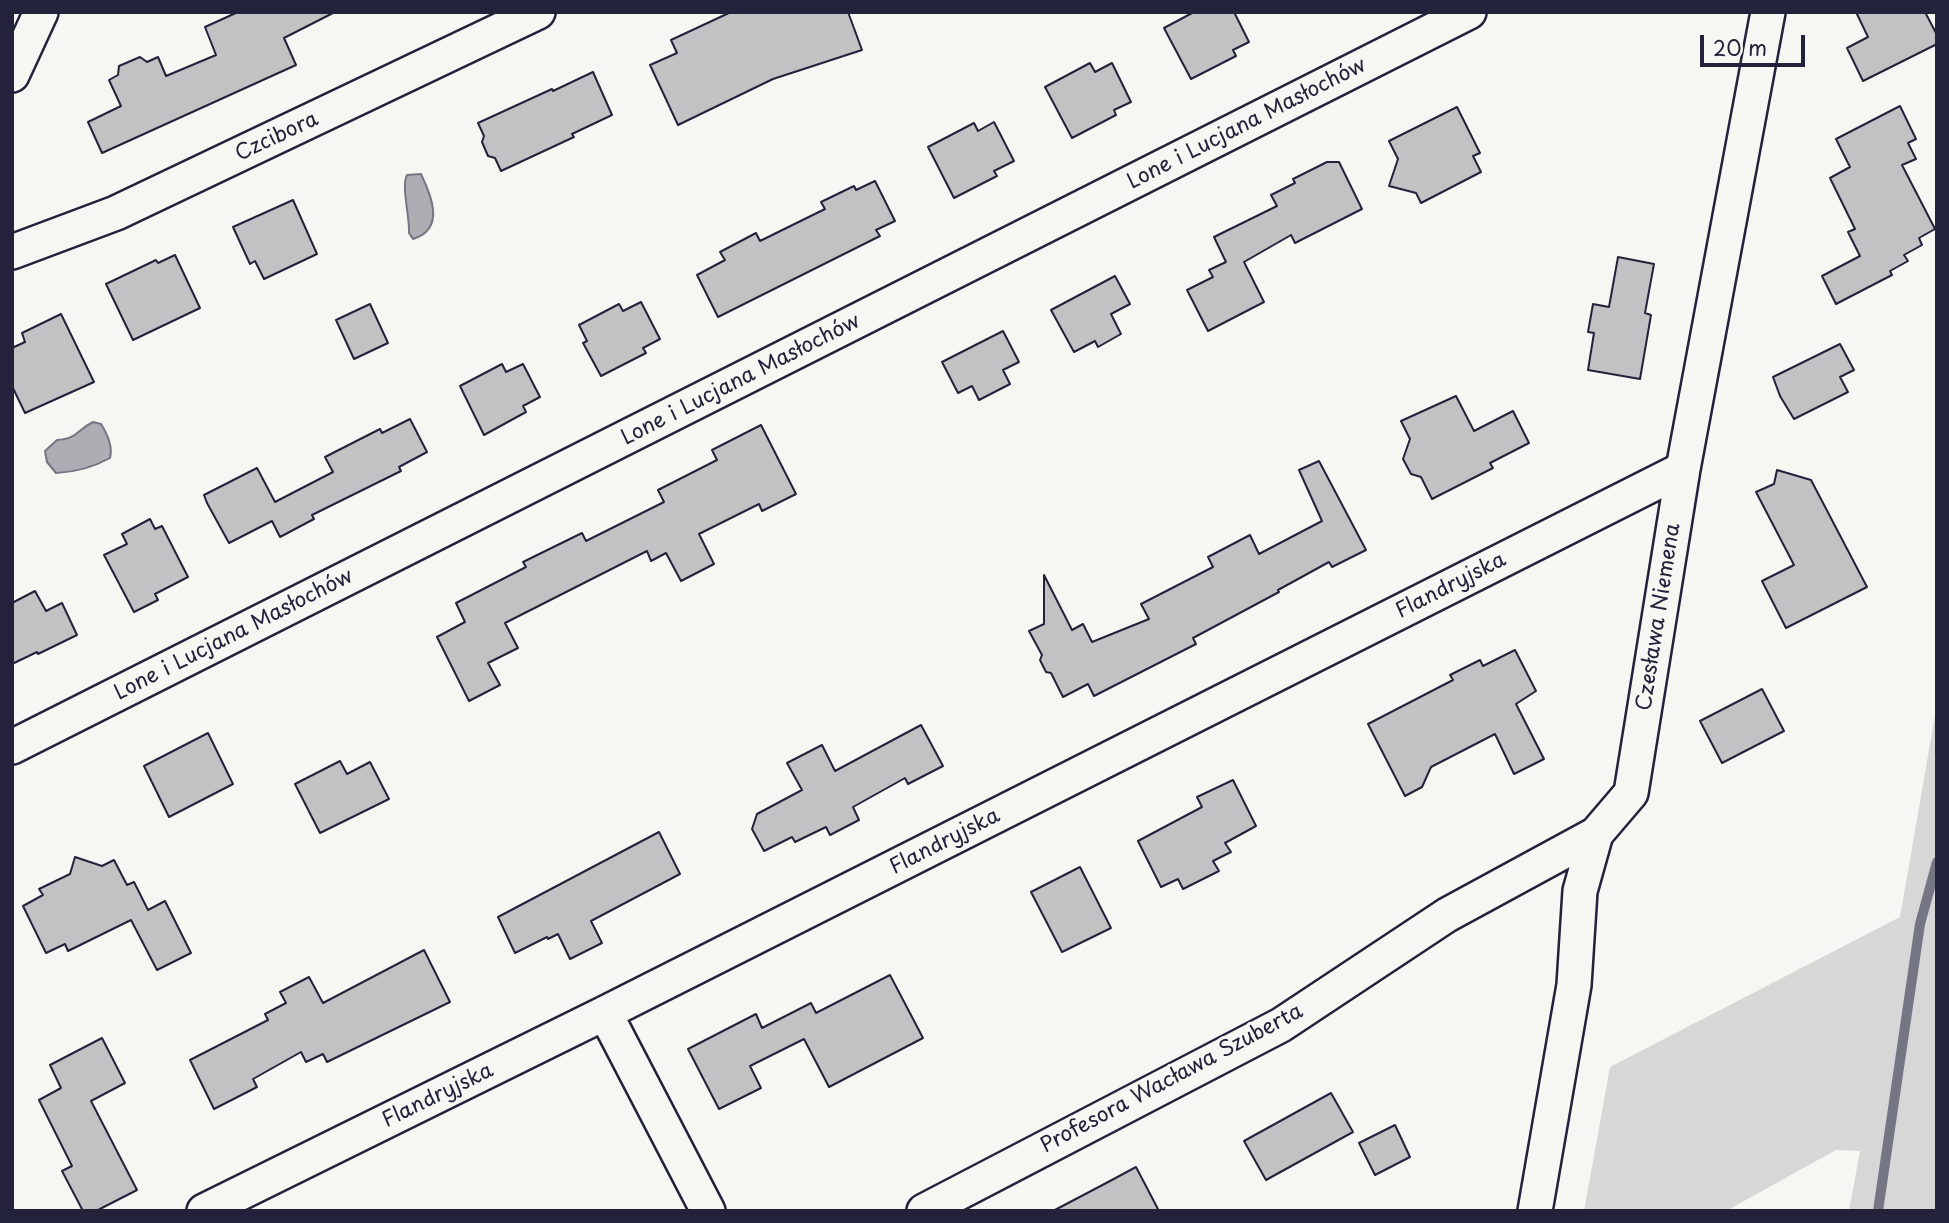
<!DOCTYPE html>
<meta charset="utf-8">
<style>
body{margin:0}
#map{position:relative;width:1949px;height:1223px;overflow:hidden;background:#f6f6f2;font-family:"Playpen Sans",sans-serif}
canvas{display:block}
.frame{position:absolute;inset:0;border:14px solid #22223b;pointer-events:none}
.scale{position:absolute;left:1700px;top:35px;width:105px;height:32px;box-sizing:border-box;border:4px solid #22223b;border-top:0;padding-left:9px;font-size:21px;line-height:24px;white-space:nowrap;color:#22223b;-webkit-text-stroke:5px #f6f6f2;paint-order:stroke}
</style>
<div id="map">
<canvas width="1949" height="1223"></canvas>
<div class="frame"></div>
<div class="scale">20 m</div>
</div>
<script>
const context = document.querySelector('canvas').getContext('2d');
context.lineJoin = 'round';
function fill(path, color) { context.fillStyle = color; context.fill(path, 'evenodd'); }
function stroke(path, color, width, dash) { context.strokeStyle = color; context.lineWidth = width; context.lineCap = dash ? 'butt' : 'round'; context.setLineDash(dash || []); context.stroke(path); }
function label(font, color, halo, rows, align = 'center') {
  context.font = font + ' "Playpen Sans",sans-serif'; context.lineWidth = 6; context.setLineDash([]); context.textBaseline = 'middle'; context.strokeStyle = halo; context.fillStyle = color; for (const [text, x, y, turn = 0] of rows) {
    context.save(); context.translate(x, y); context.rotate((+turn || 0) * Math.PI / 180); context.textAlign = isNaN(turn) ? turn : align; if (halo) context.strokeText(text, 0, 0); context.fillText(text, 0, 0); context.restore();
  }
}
fill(new Path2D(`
 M1937,704V1211H1849L1860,1151L1836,1150L1726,1211H1584L1610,1067L1900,917Z`), '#d7d7d7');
const water = new Path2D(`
 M421,174C431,195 446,229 413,239L409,233C410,217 401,186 407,175Z
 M93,422L101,424C108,435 113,446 110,458C92,468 76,472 56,473L47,462L45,451L57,440C77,439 77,430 93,422Z`);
fill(water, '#adadb3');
stroke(water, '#757583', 2);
stroke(new Path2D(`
 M1878,1211L1920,924L1937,862`), '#757583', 10);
const building = new Path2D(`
 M238,12H335L284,38L296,65L102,153L88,122L121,106L109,80L118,75L119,66L140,57L147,62L158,57L166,76L216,55L205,27Z
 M731,12H848L862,50L773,79L678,125L650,65L677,53L671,40Z
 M1194,12H1234L1249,42L1233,50L1236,56L1191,79L1164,28Z
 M1856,12H1925L1937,35V44L1863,81L1847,48L1868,37Z
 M1090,63L1095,72L1112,63L1131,102L1114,110L1116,115L1072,138L1045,87Z
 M593,72L612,115L572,134L574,137L501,171L495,158L488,156L482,142L484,136L478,123L552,89L553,91Z
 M1900,106L1916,139L1908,143L1916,159L1902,165L1935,229L1919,238L1922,245L1904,255L1908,261L1890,271L1892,275L1836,304L1822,276L1860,256L1848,232L1855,229L1830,178L1850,167L1836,139Z
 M1457,107L1480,153L1473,156L1481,172L1421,203L1416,193L1389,186L1398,159L1389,141Z
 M994,122L1014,161L994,171L997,176L954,198L928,147L974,123L978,131Z
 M1327,162H1339L1362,209L1295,243L1291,235L1244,262L1264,302L1208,331L1187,290L1213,277L1209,270L1226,262L1214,237L1277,206L1271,195L1295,183L1293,179Z
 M875,181L895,221L876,230L880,236L718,317L697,275L725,260L720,252L756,233L760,241L825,209L821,202L854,186L856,190Z
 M293,200L317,254L264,279L255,261L250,264L233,227Z
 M175,255L200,308L133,340L106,284L156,260L158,263Z
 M1618,257L1654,264L1645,313L1651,315L1640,379L1588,370L1594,333L1588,332L1593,304L1609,307Z
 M1115,276L1130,304L1111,314L1121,334L1098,347L1095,341L1074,352L1051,310Z
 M641,302L660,339L643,348L646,353L601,376L583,343L587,341L579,325L619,304L623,311Z
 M370,304L388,343L354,359L336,320Z
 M61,314L94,382L25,413L12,386V348L25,342L22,333Z
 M1003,331L1019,362L1003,370L1010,384L979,400L972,386L958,393L942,362Z
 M1840,344L1854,370L1840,377L1848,392L1794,419L1780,396L1773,377Z
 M502,364L506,372L523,364L540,397L523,406L526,412L484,435L460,386Z
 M1456,396L1474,431L1513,411L1529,443L1490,463L1493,468L1432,499L1421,477L1411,474L1403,459L1410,439L1401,421Z
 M410,419L427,452L399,467L401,471L312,515L314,519L280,537L272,521L229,543L207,503L204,495L257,468L275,502L333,472L325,457L380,429L382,433Z
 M761,425L796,494L762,511L759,504L699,534L714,564L681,581L666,553L651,561L647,551L505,623L518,648L488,663L500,685L469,701L437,637L465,622L456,603L526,567L523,562L582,533L586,541L664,502L658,490L717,460L712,450Z
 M1319,461L1366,550L1332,567L1329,562L1278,590L1279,592L1193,638L1196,644L1094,696L1088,684L1063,697L1051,673L1046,672L1040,660L1042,655L1029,631L1044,624V575L1072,630L1083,624L1092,642L1149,619L1141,604L1213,567L1208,557L1250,535L1259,554L1322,521L1299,470Z
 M1777,470L1811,480L1867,587L1786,628L1762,581L1794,565L1756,492L1774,484Z
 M150,519L155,529L162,526L188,577L155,594L158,600L134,612L104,555L127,544L122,534Z
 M35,591L46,611L62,603L77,635L38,654L37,652L12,664V603Z
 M1515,650L1536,691L1516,704L1544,759L1514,774L1495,734L1431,767L1422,787L1405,796L1368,724L1453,680L1450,675L1480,660L1483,666Z
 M1762,689L1784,731L1722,763L1700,721Z
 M921,725L943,766L908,784L905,778L853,807L859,820L830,835L826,827L795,842L792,837L764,851L752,829L757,814L802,790L787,763L822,745L835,771Z
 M208,733L233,784L169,817L144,766Z
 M340,761L347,774L370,762L389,799L320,833L295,784Z
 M1233,780L1256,826L1225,843L1231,852L1213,861L1219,871L1183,889L1178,879L1161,887L1138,841L1202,807L1197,797Z
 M659,832L680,874L591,921L602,943L570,959L558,934L548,939L547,937L515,953L498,917Z
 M75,857L102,866L114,860L127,885L134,882L148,910L165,901L191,953L157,970L131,920L68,951L65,944L46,953L23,906L43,895L39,889L70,874Z
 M1080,867L1111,928L1062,952L1031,892Z
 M424,950L450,1002L327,1062L323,1054L306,1062L301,1052L253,1079L257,1087L214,1109L190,1060L268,1020L265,1014L286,1003L280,992L309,977L323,1003Z
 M890,975L923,1038L829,1087L804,1039L750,1066L761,1088L719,1109L688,1049L756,1014L762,1028L811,1003L816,1013Z
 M102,1038L125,1083L91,1101L137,1190L96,1211H83L62,1171L72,1166L39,1100L61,1088L50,1065Z
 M1331,1093L1353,1132L1266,1180L1244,1141Z
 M1395,1125L1410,1157L1375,1175L1359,1143Z
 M1136,1167L1159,1211H1053L1110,1181Z`);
fill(building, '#c2c2c4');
stroke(building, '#22223b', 2);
const minor = new Path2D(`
 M12,75L41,12
 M12,252L116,213L538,12
 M12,747L1469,12
 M605,1013L708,1211
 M204,1211L605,1013L1683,469
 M924,1211L1281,1025L1447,915L1596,834
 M1535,1211L1574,985L1580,891L1596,834L1631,793L1683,469L1768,12`);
stroke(minor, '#22223b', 38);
stroke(minor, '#f6f6f2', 33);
label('21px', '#22223b', '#f6f6f2', [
 ["Lone i Lucjana Masłochów",1247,124,-27],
 ["Czcibora",277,137,-25],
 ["Lone i Lucjana Masłochów",741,380,-27],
 ["Flandryjska",1451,586,-27],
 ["Czesława Niemena",1659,617,-81],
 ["Lone i Lucjana Masłochów",234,635,-27],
 ["Flandryjska",945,842,-27],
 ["Profesora Wacława Szuberta",1172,1079,-28],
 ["Flandryjska",438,1096,-26]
]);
</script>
